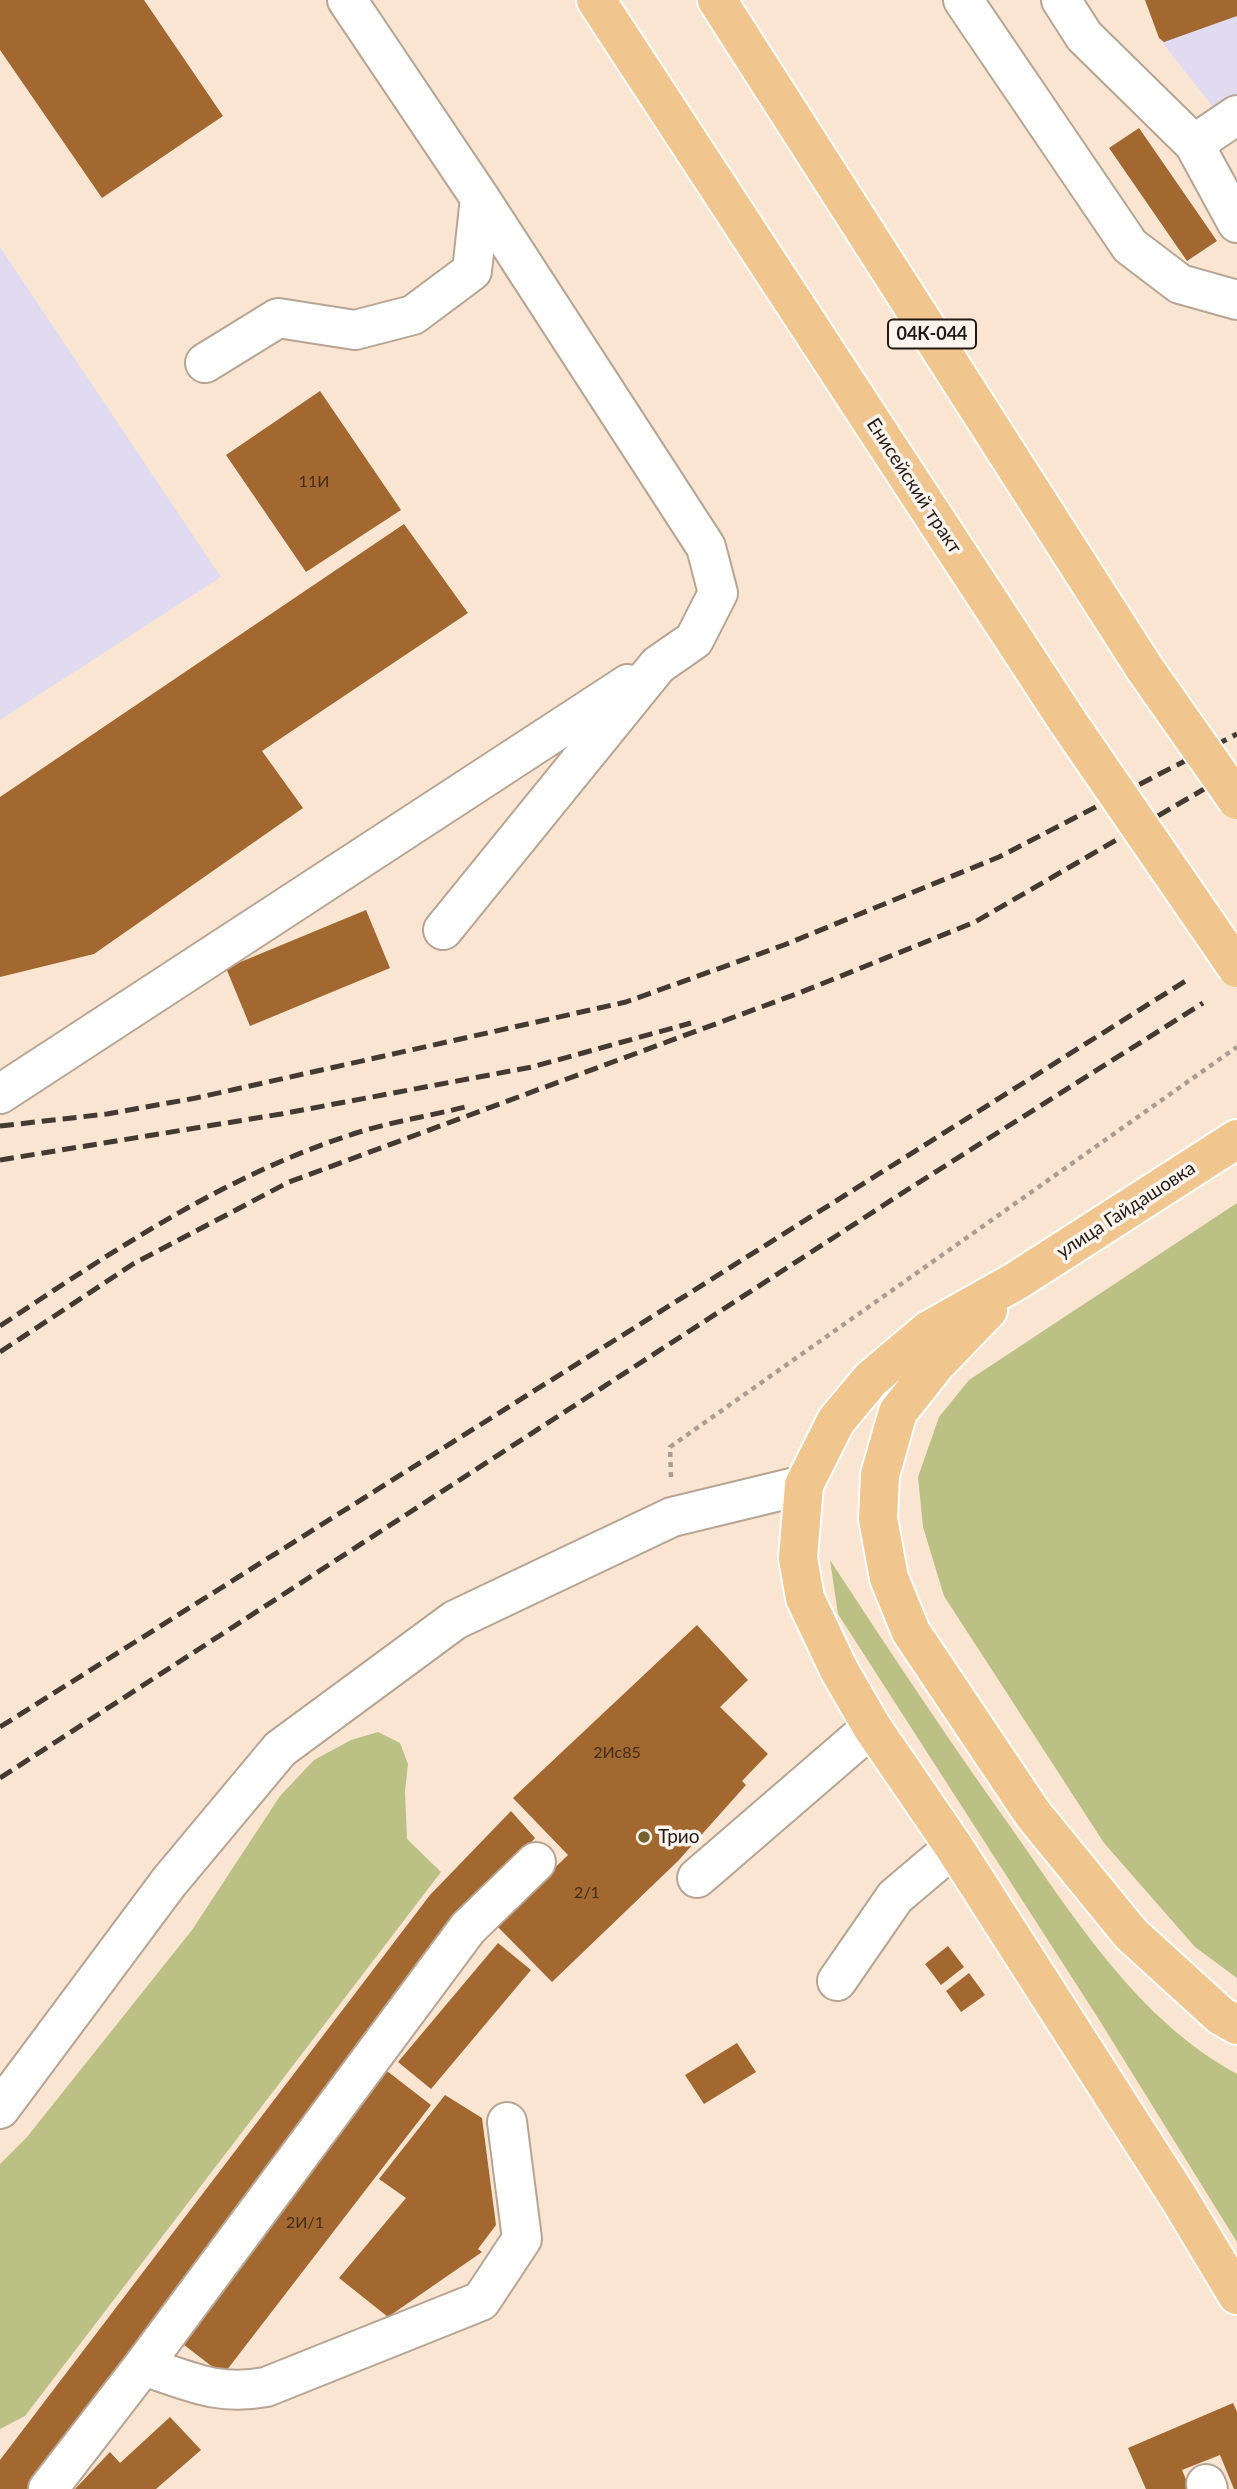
<!DOCTYPE html>
<meta charset="utf-8">
<style>
body{margin:0}
canvas{display:block;background:#fae5d3}
</style>
<canvas width="1237" height="2489"></canvas>
<script>
const context = document.querySelector('canvas').getContext('2d');
context.lineJoin = 'round';
function fill(path, color) { context.fillStyle = color; context.fill(path, 'evenodd'); }
function stroke(path, color, width, dash) { context.strokeStyle = color; context.lineWidth = width; context.lineCap = dash ? 'butt' : 'round'; context.setLineDash(dash || []); context.stroke(path); }
function label(font, color, halo, rows, align = 'center') {
  context.font = font + ' Lato,sans-serif'; context.lineWidth = 7; context.setLineDash([]); context.textBaseline = 'middle'; context.strokeStyle = halo; context.fillStyle = color; for (const [text, x, y, turn = 0] of rows) {
    context.save(); context.translate(x, y); context.rotate((+turn || 0) * Math.PI / 180); context.textAlign = isNaN(turn) ? turn : align; if (halo) context.strokeText(text, 0, 0); context.fillText(text, 0, 0); context.restore();
  }
}
fill(new Path2D(`
 M1237,0V138L1159,38Z
 M0,247L221,577L0,720Z`), '#e0dbf1');
fill(new Path2D(`
 M1237,1203V1978L1195,1947L1104,1843L944,1596L923,1527L918,1477L939,1417L969,1380Z
 M830,1560C889,1650 949,1741 1012,1829C1075,1919 1138,2020 1237,2074V2242L1098,2018L838,1614Z
 M378,1732L400,1743L408,1764L405,1791L407,1839L441,1872L25,2416L0,2429V2164L27,2137L192,1930L280,1796L314,1760L351,1740Z`), '#bbc185');
fill(new Path2D(`
 M0,0H144L223,116L102,198L0,50Z
 M1145,0H1237V16L1164,42L1159,38Z
 M1139,128L1217,241L1187,261L1109,148Z
 M320,391L401,510L306,572L226,455Z
 M404,524L468,613L262,751L303,808L94,954L0,977V797Z
 M366,910L390,968L250,1026L226,968Z
 M697,1625L748,1680L720,1707L768,1754L742,1781L746,1785L678,1861L552,1982L496,1925L568,1855L513,1798Z
 M511,1811L535,1838L458,1920L28,2489H0V2460L430,1895Z
 M498,1943L531,1970L431,2089L398,2062Z
 M948,1946L964,1967L941,1985L925,1964Z
 M969,1973L985,1995L961,2012L946,1991Z
 M737,2043L756,2072L704,2104L685,2075Z
 M387,2071L431,2105L223,2375L179,2341Z
 M445,2095L482,2118L496,2225L478,2249L482,2252L388,2317L339,2278L406,2198L379,2179Z
 M1233,2403L1237,2412V2489H1234L1220,2455L1182,2470L1190,2489H1146L1128,2448Z
 M170,2417L201,2450L156,2489H75L110,2452L120,2463Z`), '#a2682f');
const minor = new Path2D(`
 M963,0L1130,246L1180,284L1237,300
 M1061,0L1084,36L1194,144L1237,223
 M1194,144L1237,115
 M205,363L278,318L355,330L413,315L472,271L480,198L347,0
 M443,930L658,665L694,640L718,593L706,547L480,198
 M0,1094L628,684
 M697,1878L872,1727
 M837,1981L895,1897L954,1847
 M0,2109L169,1882L280,1749L455,1620L672,1517L804,1485
 M143,2366C190,2381 216,2396 266,2387L481,2301L522,2239L507,2122
 M1206,2484L1208,2489
 M48,2489L143,2366L468,1928L536,1862`);
const major = new Path2D(`
 M596,0L1068,722
 M717,0L1145,669
 M1237,1139L1016,1281L929,1330L871,1379L836,1421L804,1485L798,1558L805,1598L839,1670L872,1727L954,1847L1180,2200L1237,2295
 M988,1310L937,1363L898,1412L880,1475L878,1519L889,1578L911,1632L1033,1814L1131,1934L1221,2016L1237,2025`);
stroke(minor, '#b8a493', 42);
stroke(major, '#fff', 42);
stroke(new Path2D(`
 M671,1477L670,1447L1237,1047`), '#ad9d8f', 4.5, [5, 5]);
stroke(minor, '#fff', 38);
stroke(major, '#f1c58e', 38);
stroke(new Path2D(`
 M0,1126L107,1114L196,1098L626,1002L784,945L999,857L1237,734
 M0,1160L281,1114L532,1067L691,1023
 M0,1326C113,1251 225,1175 356,1133C391,1122 429,1116 465,1107
 M0,1352L133,1264L289,1182L799,993L975,922L1237,770
 M0,1727L1187,980
 M0,1778L907,1190L1203,1003`), '#433a32', 5, [14, 7]);
const majorBridge = new Path2D(`
 M1145,669L1237,800
 M1068,722L1237,968`);
stroke(majorBridge, '#fff', 42, []);
stroke(majorBridge, '#f1c58e', 38);
for (const [x, y, r, color] of [
 [644,1837,7,"#756231"]
]) { const dot = new Path2D(); dot.arc(x, y, r, 0, 2 * Math.PI); context.fillStyle = color; context.fill(dot); stroke(dot, '#fdf4ed', 2.5); }
label('16px', '#412e1b', null, [
 ["11И",314,482],
 ["2Ис85",617,1753],
 ["2/1",587,1893],
 ["2И/1",305,2223]
]);
for (const [x, y, w] of [
 [932,334,88]
]) { const box = new Path2D(); box.roundRect(x - w / 2, y - 14.5, w, 29, 5); context.fillStyle = '#fdf4ed'; context.fill(box); stroke(box, '#211a14', 2); }
label('bold 18px', '#211a14', null, [
 ["04К-044",932,334]
]);
label('19px', '#211a14', '#fdf4ed', [
 ["Енисейский тракт",914,486,57],
 ["улица Гайдашовка",1126,1210,-33]
]);
label('19px', '#211a14', '#fdf4ed', [
 ["Трио",658,1837]
], 'left');
</script>
